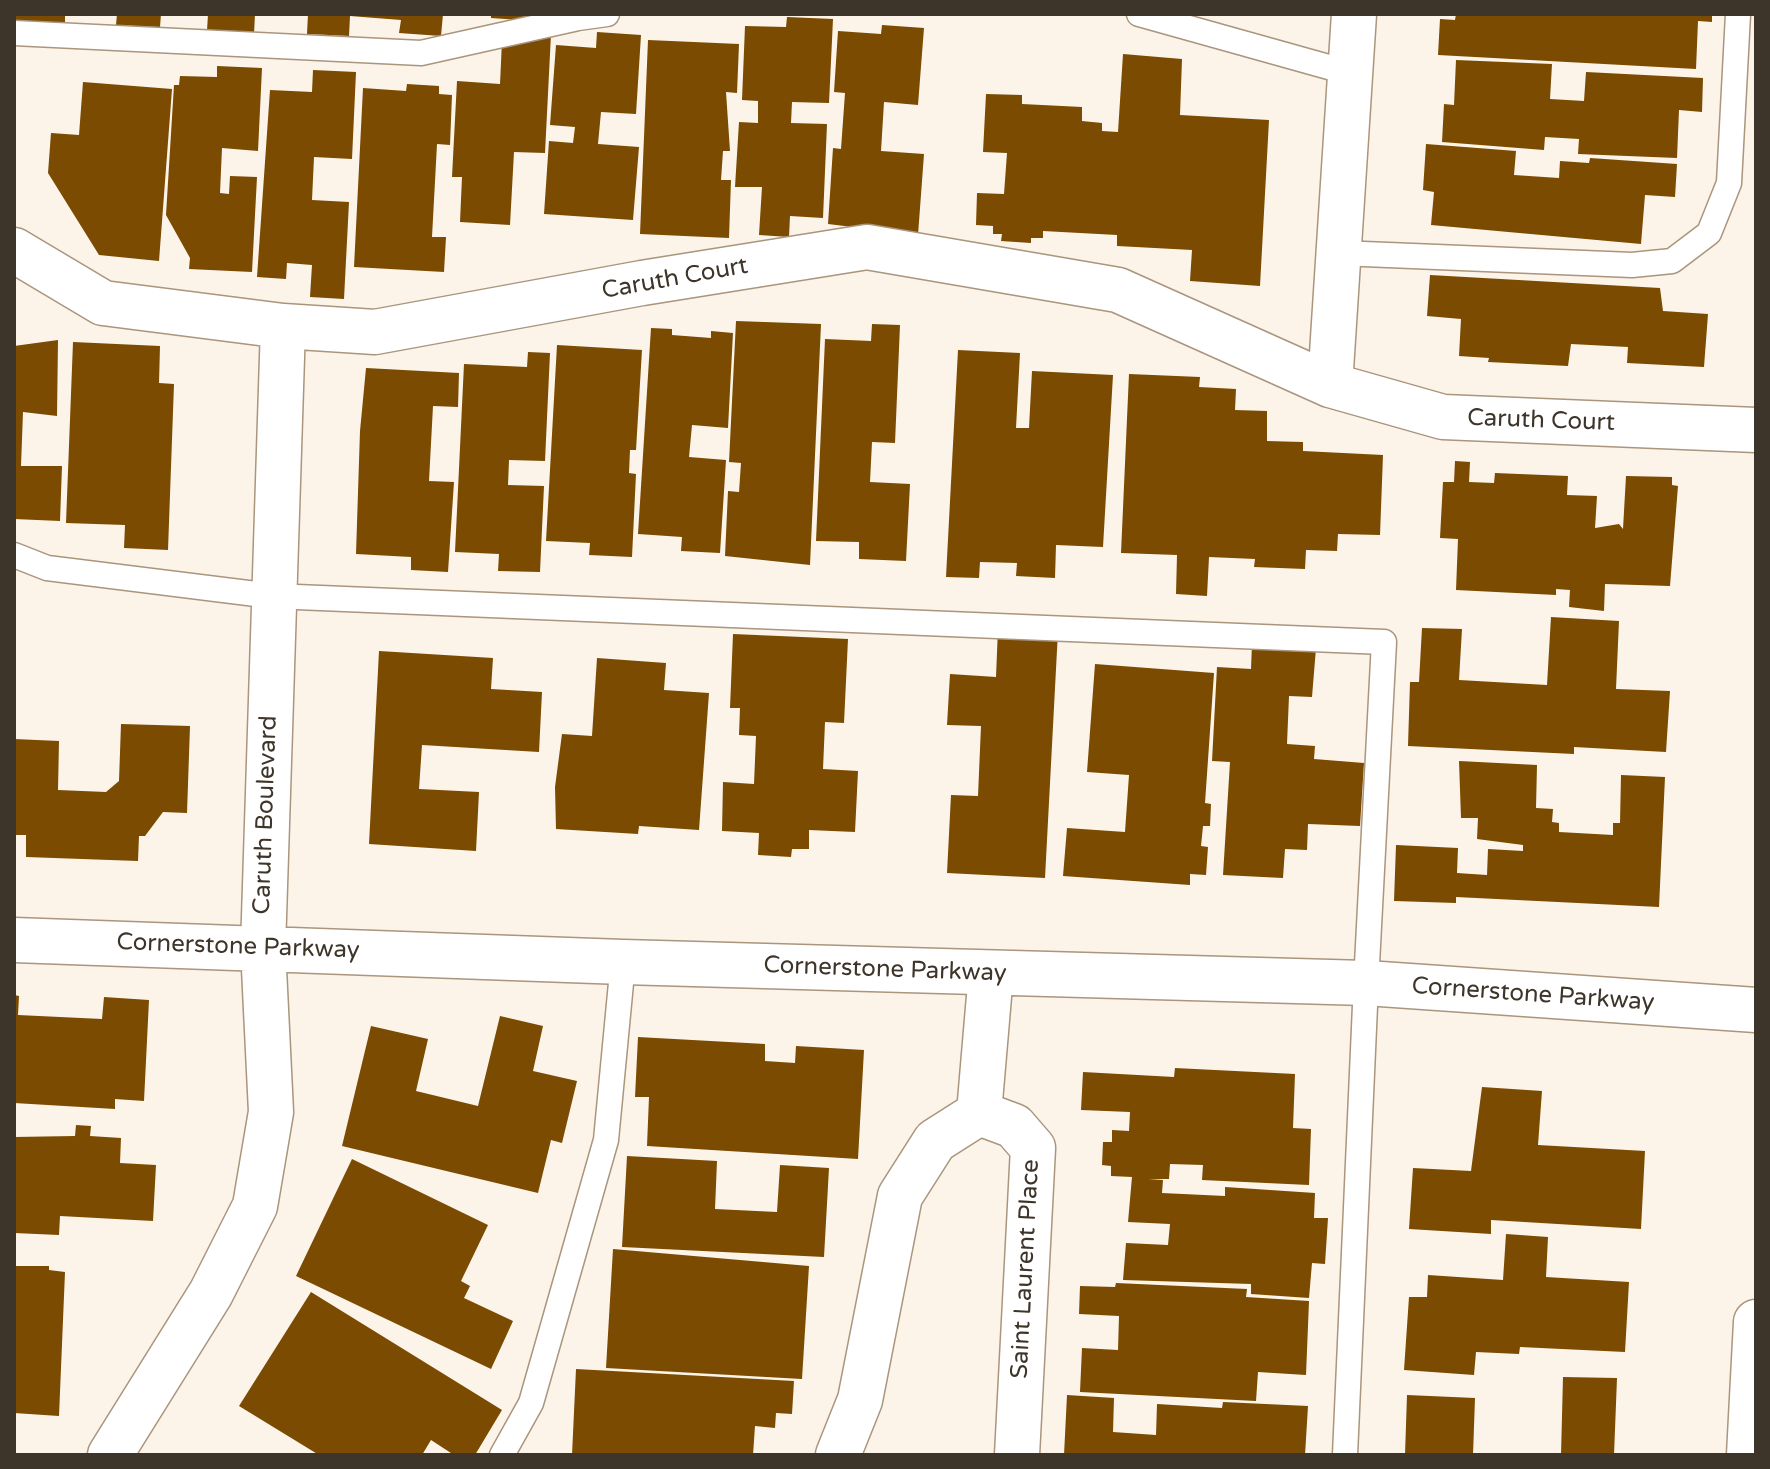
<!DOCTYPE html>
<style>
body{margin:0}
#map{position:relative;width:1770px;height:1469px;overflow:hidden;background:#fcf3e9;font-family:"Varela Round",sans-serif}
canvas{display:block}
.frame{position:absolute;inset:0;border:16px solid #3d342a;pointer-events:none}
</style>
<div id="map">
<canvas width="1770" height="1469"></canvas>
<div class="frame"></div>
</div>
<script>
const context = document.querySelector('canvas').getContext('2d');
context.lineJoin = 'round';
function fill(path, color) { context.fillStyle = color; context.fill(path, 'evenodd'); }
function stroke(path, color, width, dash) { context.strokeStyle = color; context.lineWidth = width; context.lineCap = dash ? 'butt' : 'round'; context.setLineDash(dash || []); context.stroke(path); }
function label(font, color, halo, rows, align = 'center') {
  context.font = font + ' "Varela Round",sans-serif'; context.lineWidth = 8; context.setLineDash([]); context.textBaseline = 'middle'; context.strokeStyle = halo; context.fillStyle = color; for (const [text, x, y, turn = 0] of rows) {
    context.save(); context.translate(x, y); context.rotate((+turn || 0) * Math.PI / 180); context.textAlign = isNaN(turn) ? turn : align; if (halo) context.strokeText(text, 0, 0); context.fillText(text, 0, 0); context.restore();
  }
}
fill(new Path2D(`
 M14,14H65V26L14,23Z
 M117,14H161L160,27L116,25Z
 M208,14H255L254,34L207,31Z
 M308,14H443L441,36L399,33L401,20L350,16L349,36L307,34Z
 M491,14H535L534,21L491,18Z
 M1456,14H1712V22L1698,21L1696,69L1438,55L1440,19L1455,20Z
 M787,17L833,19L829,103L792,102L791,123L827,124L823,218L790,216L789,237L759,235L762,187H735L739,122L758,123V101L742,100L745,26L786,27Z
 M882,25L924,28L918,105L884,102L881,151L924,154L918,235L828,224L833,148L841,149L845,93L834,92L838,31L881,34Z
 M597,32L641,35L636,114L601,112L598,144L639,147L633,220L544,214L549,141L573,143L575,127L550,125L556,45L596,48Z
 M531,33L551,34L545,153L514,152L510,225L460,222L462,177H452L457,81L500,84L502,41L531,42Z
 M648,40L739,44L737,93L726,92L730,151H723L721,180H731L729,238L640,234Z
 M1123,54L1182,59L1180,115L1269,120L1260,286L1190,281L1192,250L1117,246V235L1043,231V238H1031V243L1001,241L1002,234H993V226L976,225L977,193L1004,194L1007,153L983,152L986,94L1022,95V104L1082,107V121L1102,123V131L1118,132Z
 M1456,60L1552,64L1550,99L1584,101L1586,72L1703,78L1702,112L1679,110L1677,158L1578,154L1579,139L1545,137L1544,150L1442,142L1444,104L1454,105Z
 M217,66L262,68L258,151L222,148L220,193L229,194L230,176L257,177L252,272L189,269L190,258L166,215L174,85H179L180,76L217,77Z
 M313,70L356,72L352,159L314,157L312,200L349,202L344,299L310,297L312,265L287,263L286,279L257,277L270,90L312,92Z
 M83,82L172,89L159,261L99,255L48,173L51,133L79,135Z
 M407,84L439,86V94L452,95L450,145L437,144L432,237H446L444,272L354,267L363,88L406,91Z
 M1426,144L1516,151L1514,175L1559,178L1560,161L1589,163L1590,158L1677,164L1675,197L1645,195L1641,244L1431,225L1434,192L1423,190Z
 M1430,275L1660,288L1663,311L1708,314L1704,367L1627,363L1628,347L1571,344L1568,366L1488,362L1489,358L1459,356L1461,319L1427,316Z
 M736,321L821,324L810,565L725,556L728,491L739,492L741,463L729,462Z
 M872,324L900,325L895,443L872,442L870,482L910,484L906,561L859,559V542L816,541L825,339L871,341Z
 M651,328L672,329V335L711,338V331L733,333L728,428L692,425L689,457L726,460L720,553L681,551L682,537L638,534Z
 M58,340L57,416L23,412L21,466H62L60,521L14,519V346Z
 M73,342L160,346L159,383L174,384L168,550L124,548L125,525L66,523Z
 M557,345L642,350L636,450H630L629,473L636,474L632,557L589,555L590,543L546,541Z
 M958,350L1020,353L1016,428H1029L1032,371L1113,375L1103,547L1056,545L1055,578L1016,576L1017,563L980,562L979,578L946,577Z
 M528,352L550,353L545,461L509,460L508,485L544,486L540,572L498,571L499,554L455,552L464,364L527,367Z
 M366,368L459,373L458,407L433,406L429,481L454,482L448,572L411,570V557L356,554L360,431Z
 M1129,374L1200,377L1199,387L1236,389L1235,410L1267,411V441L1303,442V451L1383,455L1380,535L1338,534L1337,551L1306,550L1305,569L1254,567L1255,559L1209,557L1207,596L1176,594L1177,555L1121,553Z
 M1455,461L1470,462L1469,482L1494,483L1495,473L1568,476L1567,495L1597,496L1595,528L1619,524L1623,529L1626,476L1672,477V485L1678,486L1670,586L1605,584L1604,611L1569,607L1570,590L1556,589V595L1456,590L1458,539L1440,538L1443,482H1454Z
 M1551,617L1619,621L1616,689L1670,691L1666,752L1574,747V754L1408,746L1410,682H1419L1422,628L1462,629L1459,680L1547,685Z
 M998,628L1058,631L1045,878L947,873L951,795L978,796L981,726L947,725L950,674L996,677Z
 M733,634L848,639L844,723L825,722L823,769L858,771L855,832L809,830V849H792L791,857L758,855L759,833L722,831L723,782L754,784L756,736L739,735L740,708H730Z
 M1252,644L1316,648L1312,697L1289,696L1287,744L1315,746L1314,759L1364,763L1360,826L1308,824L1307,850L1285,849L1283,878L1223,875L1230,762L1212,761L1217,667L1251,669Z
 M379,651L493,658L491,689L542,692L539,752L422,745L419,789L479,792L476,851L369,844Z
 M597,658L666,663L664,690L709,693L699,830L639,826L638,834L556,829L555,787L562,734L592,736Z
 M1095,664L1214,673L1205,803L1211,804L1210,826H1203L1201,846L1208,847L1206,875L1190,874V885L1063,876L1067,828L1125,832L1129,775L1087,772Z
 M121,724L190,726L187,813L163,812L145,836H139L138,861L26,857V835H14V739L59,741L58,790L106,792L119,781Z
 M1459,761L1537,765L1536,808L1553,809L1552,822L1559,823V832L1613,835V823H1620L1621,775L1665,777L1659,907L1456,897V903L1394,901L1396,845L1458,848L1457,873L1487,875L1488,849L1523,851V845L1477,839L1478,818H1461Z
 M14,995L19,996L18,1015L102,1019L104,997L149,1000L144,1101L115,1099V1109L14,1103Z
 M500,1016L543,1026L533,1071L577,1081L562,1143L551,1140L538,1193L342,1146L371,1026L428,1039L416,1091L478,1106Z
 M638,1037L765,1044V1061L795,1063L796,1046L864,1050L858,1159L647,1146L649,1097H635Z
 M1175,1068L1295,1074L1293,1128L1311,1129L1309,1185L1202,1180L1203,1165L1170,1164L1169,1179H1148L1163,1180L1162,1193L1225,1196V1187L1315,1193L1314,1218H1328L1325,1264L1312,1263L1309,1298L1251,1294V1284L1123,1280L1126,1243L1168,1245L1170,1224L1128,1222L1132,1177L1111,1176V1166L1102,1165L1103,1142H1112V1130L1129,1131L1130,1112L1081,1110L1083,1072L1174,1077Z
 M1482,1087L1542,1091L1538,1145L1645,1151L1641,1229L1491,1220V1234L1409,1229L1413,1168L1471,1171Z
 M76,1125L91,1126L90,1136L121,1138L120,1163L156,1165L153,1221L60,1216L59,1235L14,1233V1137L75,1136Z
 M627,1156L717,1161L715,1209L777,1212L780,1165L829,1168L824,1257L622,1247Z
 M352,1159L488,1225L461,1281L470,1286L464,1298L513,1321L491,1369L296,1276Z
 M1506,1234L1548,1237L1546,1277L1629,1282L1625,1352L1520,1347L1519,1354L1476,1352L1474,1375L1404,1370L1409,1297H1427L1428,1275L1503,1280Z
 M613,1249L809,1266L802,1379L606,1368Z
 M14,1266H49V1270L65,1272L59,1416L14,1413Z
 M1116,1283L1247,1289L1246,1297L1309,1301L1306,1375L1258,1372L1256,1401L1080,1392L1082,1348L1118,1350L1119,1316L1079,1314L1080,1286L1115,1287Z
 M311,1292L502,1410L475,1455H454L431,1440L422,1455H319L239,1406Z
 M576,1369L794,1381L792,1414L776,1413L775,1428L755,1426L753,1455H572Z
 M1563,1377L1617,1378L1614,1455H1561Z
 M1067,1395L1114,1398L1113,1432L1156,1435L1157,1404L1222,1408L1223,1402L1308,1406L1305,1455H1064Z
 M1407,1395L1475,1398L1473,1455H1405Z`), '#7a4b00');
const service = new Path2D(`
 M1139,14L1350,73
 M14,33L421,53L578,18L607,14
 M1339,253L1632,265L1672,261L1709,233L1729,183L1738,14
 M14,555L47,568L272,596L1384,642L1366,983L1345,1455
 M502,1455L531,1403L606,1140L623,962`);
const minor = new Path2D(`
 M14,250L103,303L283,326L375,332L642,283L867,247L1118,290L1330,385L1443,417L1756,430
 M1330,385L1354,14
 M14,940L623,962L1366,983L1756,1010
 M979,1113L1014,1126L1033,1148L1017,1455
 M110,1455L211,1293L255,1206L271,1112L263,948L283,326
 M838,1455L860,1400L900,1196L935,1141L979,1113L991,973`);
const tertiary = new Path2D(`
 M1749,1455L1756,1322`);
stroke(service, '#aa957d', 27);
stroke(minor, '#aa957d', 47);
stroke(tertiary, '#aa957d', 47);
stroke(service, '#fff', 24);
stroke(minor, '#fff', 44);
stroke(tertiary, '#fff', 44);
label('24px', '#3d342a', '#fff', [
 ["Caruth Court",675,279,-10],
 ["Caruth Court",1541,421,2],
 ["Caruth Boulevard",266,815,-88],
 ["Cornerstone Parkway",238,947,2],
 ["Cornerstone Parkway",885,970,2],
 ["Cornerstone Parkway",1533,995,4],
 ["Saint Laurent Place",1026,1269,-87]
]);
</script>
